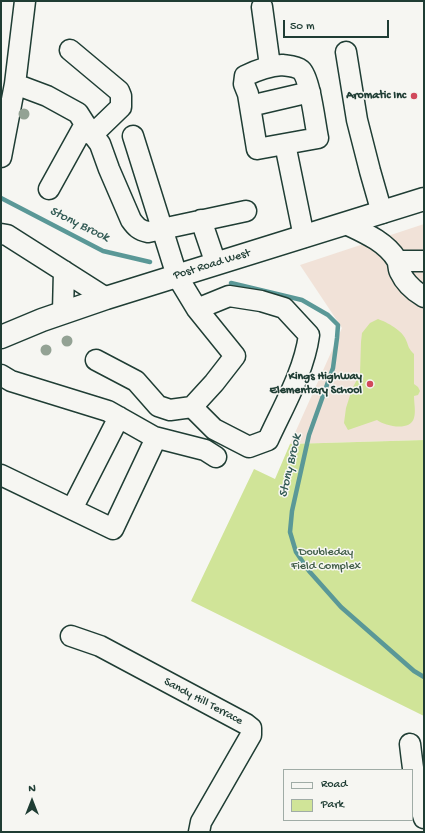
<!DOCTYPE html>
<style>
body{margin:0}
#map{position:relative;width:425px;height:833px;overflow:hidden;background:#f6f6f2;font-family:"Gochi Hand",sans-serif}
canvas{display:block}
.frame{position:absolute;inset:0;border:2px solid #1f3d34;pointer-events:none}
.legend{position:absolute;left:283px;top:769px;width:130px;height:52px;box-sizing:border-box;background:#f6f6f2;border:1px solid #a0aca6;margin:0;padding:5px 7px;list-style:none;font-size:12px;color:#1f3d34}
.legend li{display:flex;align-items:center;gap:8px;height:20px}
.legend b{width:20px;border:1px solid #a0aca6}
.north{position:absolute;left:12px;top:781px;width:40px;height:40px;-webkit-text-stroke:3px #f6f6f2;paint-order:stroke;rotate:0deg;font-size:11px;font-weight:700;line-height:16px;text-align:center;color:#1f3d34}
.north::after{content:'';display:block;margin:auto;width:14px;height:18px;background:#1f3d34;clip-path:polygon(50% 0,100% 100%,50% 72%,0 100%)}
.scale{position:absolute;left:283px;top:20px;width:106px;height:18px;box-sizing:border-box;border:2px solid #1f3d34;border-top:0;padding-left:5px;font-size:12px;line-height:14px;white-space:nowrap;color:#1f3d34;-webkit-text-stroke:3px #f6f6f2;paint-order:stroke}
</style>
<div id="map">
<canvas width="425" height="833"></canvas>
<div class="frame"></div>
<ul class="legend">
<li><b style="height:5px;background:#f6f6f2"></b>Road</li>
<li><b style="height:11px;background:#d0e498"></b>Park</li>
</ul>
<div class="north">N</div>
<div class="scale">50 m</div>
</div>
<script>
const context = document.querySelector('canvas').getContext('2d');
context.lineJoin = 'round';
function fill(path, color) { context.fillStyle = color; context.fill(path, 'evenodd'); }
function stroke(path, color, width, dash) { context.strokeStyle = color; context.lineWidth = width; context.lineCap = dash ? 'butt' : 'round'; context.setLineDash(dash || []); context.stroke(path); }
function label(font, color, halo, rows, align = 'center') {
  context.font = font + ' "Gochi Hand",sans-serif'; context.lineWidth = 3; context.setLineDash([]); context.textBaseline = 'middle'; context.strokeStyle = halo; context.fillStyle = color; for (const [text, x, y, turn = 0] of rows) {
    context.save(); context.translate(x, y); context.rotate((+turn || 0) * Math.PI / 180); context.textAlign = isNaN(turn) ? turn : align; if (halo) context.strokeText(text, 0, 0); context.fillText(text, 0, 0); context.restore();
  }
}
fill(new Path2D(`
 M424,224V440L290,444L342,328L300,265Z`), '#f1e2d8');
fill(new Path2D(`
 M378,319C387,322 403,331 406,340C409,347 408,348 414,354V384L418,387L420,391L418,395L414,396C414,403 416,412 414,418C410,432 385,426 377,420L348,430L344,423L346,408L352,389L360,374L361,342L362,333L370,323Z
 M424,440V716L191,601L254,469L275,479L290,444Z`), '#d0e498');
stroke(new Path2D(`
 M1,198L103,251L150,262
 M231,283L302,300L328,315L338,325L337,338L333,368L309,435L292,511L290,532L296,552L309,571L341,607L414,671L424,677`), '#5a9897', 4.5);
const minor = new Path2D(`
 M262,7L270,66
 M70,50L119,91L121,96V107L92,135
 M346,52L357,120L370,171L382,213
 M282,65C289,66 296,66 301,70C310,78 315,124 318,138L257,149L248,94L244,84L245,76C257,70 268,66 282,65Z
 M15,84L47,96L78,113L85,124L49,189
 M250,106L310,92
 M85,124L100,144L109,169L131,220C136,227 139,230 148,232L246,211
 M285,144L304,237
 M1,157L15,84L25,1
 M201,220L216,264
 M346,224C365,233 386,242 397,260C399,264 398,269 400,272C405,283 414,291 424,297
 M1,234L7,235L106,298
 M398,261H424
 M63,312L64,271
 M96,360L136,381L158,406L170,410L192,407L214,383L235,356L197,309L177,276L133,136
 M1,375L11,381L108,411L154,437L205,450L216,457
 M192,407L214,429L249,447L268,440C283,407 304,372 309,335L284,308L261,301L229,296L197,309
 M1,475L113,529L156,438
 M72,509L119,417
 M71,636L100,646L246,724L251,728V735L201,822L199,832
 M410,744C413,770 416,794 424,818`);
const major = new Path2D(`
 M1,337L42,320L106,298L424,199`);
stroke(minor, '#1f3d34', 23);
stroke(major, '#1f3d34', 25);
stroke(minor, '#f6f6f2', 20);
stroke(major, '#f6f6f2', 22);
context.fillStyle = '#93a294';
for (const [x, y] of [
 [24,114],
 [67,341],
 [46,350]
]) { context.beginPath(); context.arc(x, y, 5.5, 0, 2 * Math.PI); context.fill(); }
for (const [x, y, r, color] of [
 [414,96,4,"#d1495b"],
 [370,384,4,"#d1495b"]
]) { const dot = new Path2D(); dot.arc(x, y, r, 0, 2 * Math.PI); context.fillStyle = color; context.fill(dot); stroke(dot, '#f6f6f2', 1.5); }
label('bold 12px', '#1f3d34', '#f6f6f2', [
 ["Aromatic Inc",406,96],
 ["Kings Highway",362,377],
 ["Elementary School",362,391]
], 'right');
label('12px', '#1f3d34', '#f6f6f2', [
 ["Post Road West",212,265,-17],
 ["Sandy Hill Terrace",203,702,28]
]);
label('12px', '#425e48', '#f6f6f2', [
 ["Doubleday",326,553],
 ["Field Complex",326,567]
]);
label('italic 13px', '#335b55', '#f6f6f2', [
 ["Stony Brook",79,225,26],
 ["Stony Brook",291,466,-77]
]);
</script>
